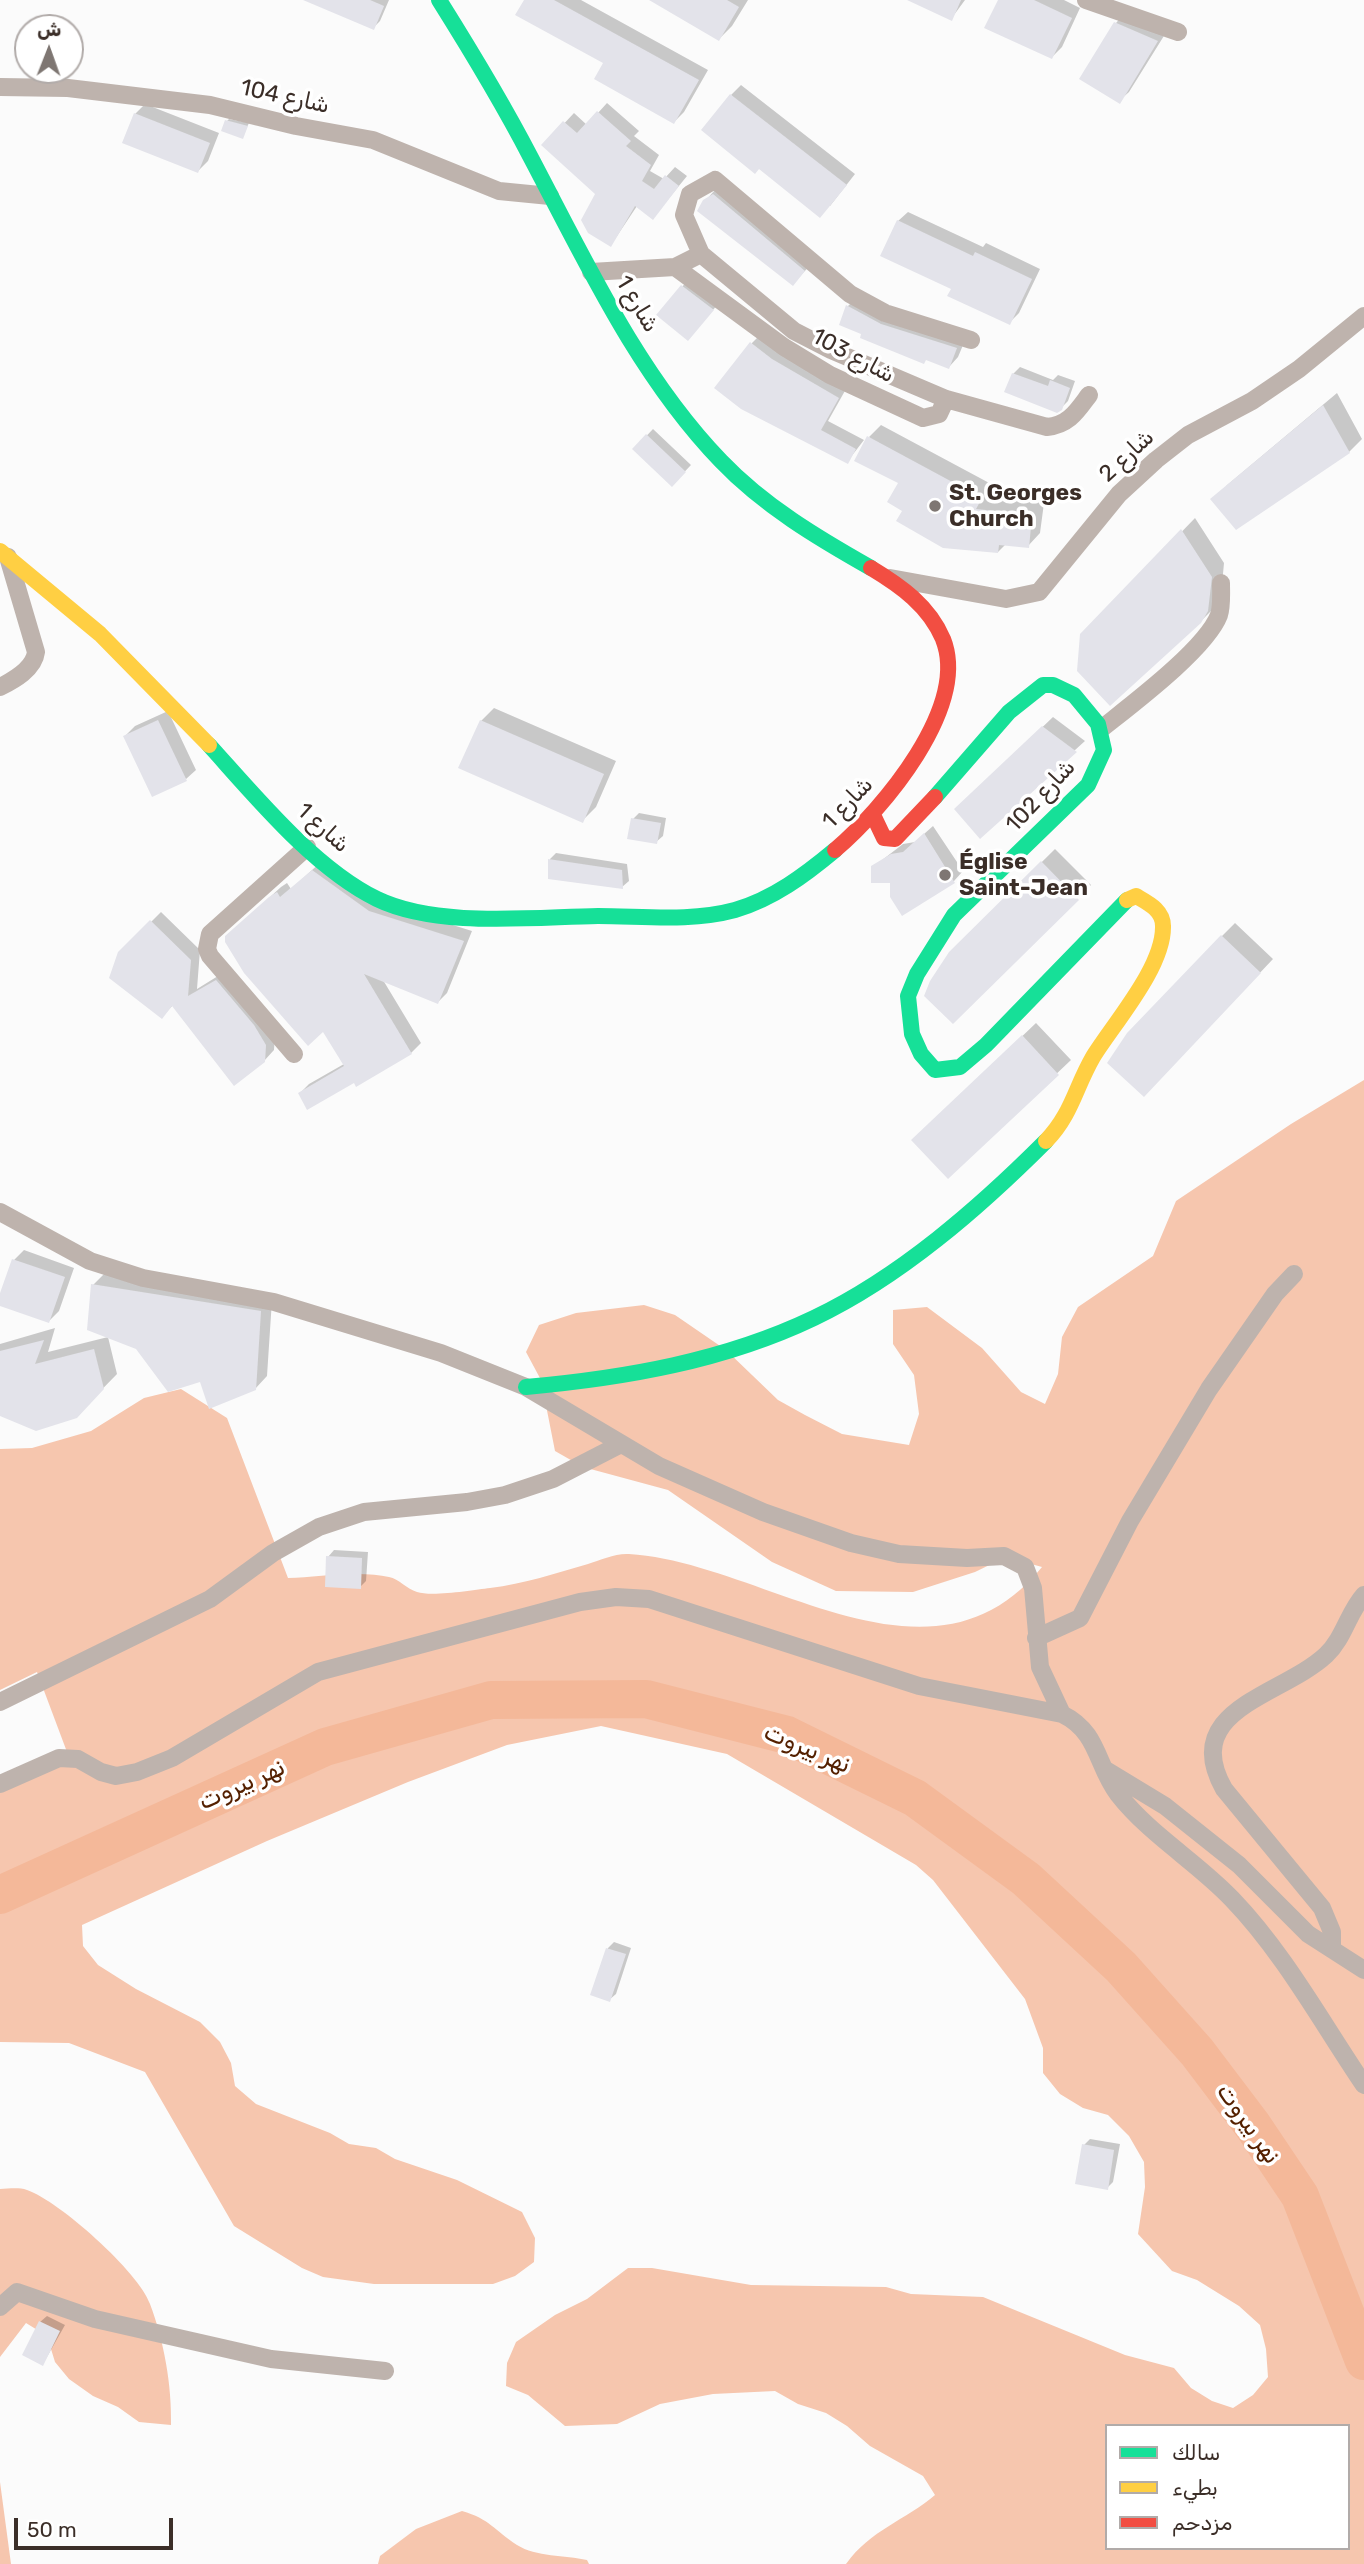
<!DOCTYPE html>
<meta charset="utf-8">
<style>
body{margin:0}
#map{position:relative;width:1364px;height:2564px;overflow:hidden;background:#fbfbfb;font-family:Rubik,Cairo,sans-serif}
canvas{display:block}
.legend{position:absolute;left:1105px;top:2424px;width:245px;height:126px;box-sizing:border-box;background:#fff;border:2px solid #b1aba9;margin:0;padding:9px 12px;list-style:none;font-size:21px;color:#3b2e28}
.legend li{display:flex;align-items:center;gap:14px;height:35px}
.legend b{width:35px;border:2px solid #b1aba9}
.north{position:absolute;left:14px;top:14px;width:70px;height:70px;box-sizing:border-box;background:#fff;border:2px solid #b1aba9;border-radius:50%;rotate:1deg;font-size:19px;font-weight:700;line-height:28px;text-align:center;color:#3b2e28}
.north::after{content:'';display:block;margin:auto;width:24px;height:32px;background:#7e7672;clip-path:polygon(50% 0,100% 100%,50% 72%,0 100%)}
.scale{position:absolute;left:14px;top:2518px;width:159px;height:32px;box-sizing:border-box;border:4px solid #3b2e28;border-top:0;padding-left:9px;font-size:21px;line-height:24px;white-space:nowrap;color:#3b2e28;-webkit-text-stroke:5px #fff;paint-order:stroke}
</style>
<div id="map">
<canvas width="1364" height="2564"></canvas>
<ul class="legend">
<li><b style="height:9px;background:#16e098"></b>سالك</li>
<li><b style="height:9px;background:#ffcf43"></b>بطيء</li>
<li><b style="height:9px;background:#f24e42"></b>مزدحم</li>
</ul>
<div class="north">ش</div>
<div class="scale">50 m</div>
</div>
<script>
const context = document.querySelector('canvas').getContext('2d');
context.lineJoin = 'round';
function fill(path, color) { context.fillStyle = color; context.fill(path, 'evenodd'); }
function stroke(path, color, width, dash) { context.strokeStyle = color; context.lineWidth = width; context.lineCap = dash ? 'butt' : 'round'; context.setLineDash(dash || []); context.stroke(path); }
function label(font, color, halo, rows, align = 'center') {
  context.font = font + ' Rubik,Cairo,sans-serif'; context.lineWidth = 7; context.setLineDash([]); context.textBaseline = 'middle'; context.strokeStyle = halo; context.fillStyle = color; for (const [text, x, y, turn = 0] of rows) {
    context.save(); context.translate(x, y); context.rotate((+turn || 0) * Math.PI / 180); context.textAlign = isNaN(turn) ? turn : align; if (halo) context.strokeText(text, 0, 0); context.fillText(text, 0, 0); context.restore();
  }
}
fill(new Path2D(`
 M1364,1080V2564H846C870,2530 906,2520 935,2495L923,2476L870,2446L847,2426L826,2413L798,2404L775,2391L713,2394L660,2404L617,2424L565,2426L528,2395L506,2386L507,2363L516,2342L555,2315L587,2299L628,2268H652L751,2285L886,2287L911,2294L983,2297L1125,2355L1174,2368L1191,2388L1212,2401L1233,2408L1253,2395L1268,2377L1266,2349L1260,2325L1239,2306L1197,2280L1172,2271L1138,2234L1145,2187L1144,2162L1129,2136L1108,2115L1083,2108L1060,2094L1043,2073V2048L1025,1999L933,1880L916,1865L727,1754L601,1726L507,1745L408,1782L267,1841L82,1925L83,1946L98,1965L136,1989L200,2022L220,2042L231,2063L235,2086L256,2104L330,2133L349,2144L376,2148L395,2159L457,2180L522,2212L535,2238L534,2262L515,2276L493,2284H374L323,2277L302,2268L234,2226L145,2072L69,2043L0,2042V1790L67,1752L37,1672L0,1690V1449L32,1448L91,1431L144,1398L181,1389L227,1418L288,1578C318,1577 361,1570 389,1577C399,1579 407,1589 417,1592C432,1597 473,1590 490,1588C524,1584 556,1573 588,1564C600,1560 616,1553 629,1554C764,1562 930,1705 1042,1567L1006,1557L975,1572L913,1592L836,1591L772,1562L668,1490L583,1467L555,1451L541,1380L526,1352L539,1325L576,1313L644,1305L675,1315L726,1350L778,1400L805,1415L842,1434L909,1445L919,1414L914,1375L893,1344V1310L927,1307L982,1348L1021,1392L1045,1404L1058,1374L1062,1337L1078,1307L1153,1256L1176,1201L1291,1124ZM1107,2426H1348V2548H1107Z
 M0,2189C8,2189 18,2187 27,2190C59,2201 139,2272 150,2304C164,2341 172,2386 171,2425L139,2422L118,2407L93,2396L69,2379L55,2362L47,2336L26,2323L0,2357Z
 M0,2482L11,2564H0Z
 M462,2511C490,2519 494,2530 517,2545C536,2557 565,2555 587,2560L589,2564H378L380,2556L416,2529Z`), '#f6c6ae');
fill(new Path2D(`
 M316,0H389L380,21L373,28Z
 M526,0H581L708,70L684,112L674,122L606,62Z
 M653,0H748L732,26L719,39Z
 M911,0H965L951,19Z
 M999,0H1064L1080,8L1062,47L1052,57Z
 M1125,13L1167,31L1129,92L1119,101L1116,23Z
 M741,85L855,174L830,206L731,95Z
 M607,103L639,131L634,136L659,155L650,171L664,179L675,167L687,176L653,218L637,206L611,245L597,194L544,145L574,113L587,125Z
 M145,104L219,133L208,161L198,171L135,114Z
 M229,119L249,123L242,137L227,121Z
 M715,190L814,261L793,284L705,201Z
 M908,212L983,247L986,243L1040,269L1019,313L1009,323L953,289L898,221Z
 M688,280L719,303L694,332L682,287Z
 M858,296L966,338L958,357L949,367L841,324L848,306Z
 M760,335L846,389L828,421L864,440L847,462L742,407L752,343Z
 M1020,367L1053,380L1058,375L1075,381L1068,401L1061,408L1013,374Z
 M1337,393L1362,439L1349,452L1226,486Z
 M881,425L993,485L987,497L1044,503L1040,533L1028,546L1006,544L998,552L905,510L900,482L869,437Z
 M653,429L691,465L672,485L634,449Z
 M1195,518L1224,563L1221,596L1214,608L1200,622L1082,635Z
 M494,708L616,761L596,807L582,821L481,721Z
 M168,711L196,770L186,779L125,736L135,726Z
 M1053,717L1085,741L980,836L957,809Z
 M639,813L666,818L663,836L656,842L633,819Z
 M933,826L963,871L954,881H892L873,867L903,844L915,842Z
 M1055,849L1091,885L953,1022L950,953Z
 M556,853L627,864L629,881L622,887L550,877V859Z
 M322,861L379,902L472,931L447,993L438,1002L383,980L421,1043L411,1053L354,1081L300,1093L309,1084L344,1064L324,1029L237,927L281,887L287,883L291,889Z
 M161,912L200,950L197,989L226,971L275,1034L274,1050L264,1061L174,1004L162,1017L120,953Z
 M1235,923L1273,959L1157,1082L1222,936Z
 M1036,1023L1071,1060L949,1176L927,1127Z
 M24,1250L74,1268L59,1311L49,1321L0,1304L14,1260Z
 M105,1273L272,1300L267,1376L255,1389L202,1380L137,1348L93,1285Z
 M55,1328L48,1352L108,1337L117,1374L76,1416L0,1412V1344Z
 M334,1550L368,1552L366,1581L360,1587L328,1557Z
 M614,1942L631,1948L616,1994L609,2000L592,1994L608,1948Z
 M1090,2139L1120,2144L1113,2182L1107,2188L1084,2145Z
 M47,2316L65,2325L43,2364L40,2322Z`), '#0003');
stroke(new Path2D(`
 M0,1895L325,1747L491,1700L646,1699L787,1735L915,1798L1026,1879L1121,1967L1197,2052L1253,2126L1300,2196L1364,2361`), '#f4b899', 38);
fill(new Path2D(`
 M303,0H370L384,6L374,30Z
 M524,0H554L699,80L674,124L594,79L603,63L515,15Z
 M649,0H727L739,7L719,41Z
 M907,0H961L952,21Z
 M998,0H1034L1072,18L1052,59L984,28Z
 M1114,22L1158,41L1120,104L1079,79Z
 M730,94L847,185L820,218L759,169L755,174L701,130Z
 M597,111L631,141L626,146L651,165L642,181L654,189L665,175L679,186L653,220L635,206L611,247L588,233L581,220L595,194L541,145L563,121L577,133Z
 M134,113L210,143L198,173L122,143Z
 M225,120L248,126L243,139L221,131Z
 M713,194L805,271L793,286L697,211L703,200Z
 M897,220L973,256L975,252L1032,279L1010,325L947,296L951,289L880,256Z
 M681,285L714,310L688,341L656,315Z
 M846,305L881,324L957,348L949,369L926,360L924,364L860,338L861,334L839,325Z
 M750,342L772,359L839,398L821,430L856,449L848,464L741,409L714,388Z
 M1012,373L1048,386L1050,380L1070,388L1062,410L1057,413L1004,392Z
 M1323,405L1350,453L1236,530L1210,499Z
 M646,434L686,472L672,487L632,449Z
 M867,436L982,498L976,509L1032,515L1029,548L999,545L998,553L943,548L896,521L902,511L887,502L898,483L854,461Z
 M1181,529L1212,577L1208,611L1201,623L1110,706L1077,671L1080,634Z
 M158,720L187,781L152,797L123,736Z
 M480,720L604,774L583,823L458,768Z
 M1042,726L1077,752L980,839L954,809Z
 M631,818L661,823L657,844L627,839Z
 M924,833L955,883L902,916L890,897V883H871V866L891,854L903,852Z
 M548,859L622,870L623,889L548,879Z
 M1041,861L1079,900L953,1024L924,996L930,981L949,952Z
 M312,870L369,911L464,941L438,1004L364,974L412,1054L356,1087L354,1083L307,1110L298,1093L344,1066L323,1032L308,1046L244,973L225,942V936L269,897L277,892L280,897Z
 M150,920L191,960L188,996L216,980L254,1025L266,1045L265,1062L234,1086L172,1006L162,1019L109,978L118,952Z
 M1221,935L1261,973L1144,1097L1107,1063L1127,1033Z
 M1022,1035L1059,1075L948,1179L911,1140Z
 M12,1259L65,1277L49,1323L0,1306V1293Z
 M91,1284L261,1311L256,1390L209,1409L200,1382L168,1392L136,1349L87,1330Z
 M44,1340L35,1364L94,1349L104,1389L77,1418L36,1431L0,1416V1351Z
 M326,1556L362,1558L361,1589L325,1587Z
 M606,1948L626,1954L610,2002L590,1995Z
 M1082,2144L1114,2150L1108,2190L1075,2184Z
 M39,2321L60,2331L43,2366L22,2355Z`), '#e3e3ea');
stroke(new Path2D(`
 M1086,0L1178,32
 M0,87L68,88L210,105L296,126L373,140L499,191L550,196
 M701,254L684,215L690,194L715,180L850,294L885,313L971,340
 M675,267L784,347L830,375L923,418L939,414L946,399
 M591,272L675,267L701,254L794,331L831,350L946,399L1047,427C1069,425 1077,411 1089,395
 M890,578L1006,599L1039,592L1119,494L1156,460L1188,435L1252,401L1299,369L1364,316
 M0,687C14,680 34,669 36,652L8,557
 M1101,729C1131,705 1206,649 1219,615C1222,606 1221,593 1221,583
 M294,1054L210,956L207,949L210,934L307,847
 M0,1212L90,1261L143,1278L274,1302L441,1353L526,1387L659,1466L763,1512L851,1543L899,1554L967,1558L1004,1556L1025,1567L1033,1588L1040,1667L1062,1714
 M1036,1638L1080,1618L1130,1521L1209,1389L1275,1294L1294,1274
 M0,1702L210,1599L273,1553L319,1527L364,1512L467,1502L505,1495L553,1479L621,1444
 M1104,1769L1165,1806L1239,1865L1308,1934L1364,1970
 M0,1784L59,1758L78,1759L101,1772L116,1776L137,1772L172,1758L318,1672L580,1602L616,1597L649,1599L919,1686L1062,1714C1099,1732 1096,1765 1118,1794C1150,1835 1197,1862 1232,1899C1284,1953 1322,2023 1364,2085
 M1332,1948V1932L1322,1908L1224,1789C1179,1709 1282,1696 1326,1655C1344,1638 1348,1613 1364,1595
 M0,2307L17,2292L95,2319L271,2359L385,2371`), '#beb3ad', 18);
stroke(new Path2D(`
 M439,0C471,51 502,102 530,156C585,260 638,375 721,461C764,506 818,538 871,568
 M209,745C256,797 314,868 377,899C437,928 532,917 598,916C643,916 691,922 735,910C773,899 805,875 835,850
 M935,797L1009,712L1043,685H1053L1074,695L1098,724L1104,750L1088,785L954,915L917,974L908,996L912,1034L921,1054L935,1070L960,1067L986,1045L1127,900
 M526,1387C625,1378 724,1361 814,1318C900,1277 979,1208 1046,1141`), '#16e098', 16);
stroke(new Path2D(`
 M0,551L100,634L209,745
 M1046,1141C1072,1114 1075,1088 1093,1057C1114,1023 1164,967 1163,926C1163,910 1148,903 1136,896L1127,900`), '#ffcf43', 16);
stroke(new Path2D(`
 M874,817L884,838L895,839L935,797
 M835,850C882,810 970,707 943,639C929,606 901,586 871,568`), '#f24e42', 16);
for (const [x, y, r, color] of [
 [935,506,7,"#7e7672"],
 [945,875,7,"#7e7672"]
]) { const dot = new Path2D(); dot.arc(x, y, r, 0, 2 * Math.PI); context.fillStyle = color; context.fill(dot); stroke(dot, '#fff', 2.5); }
label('23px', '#3b2e28', '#fff', [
 ["شارع 104",285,97,12],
 ["شارع 1",637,304,59],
 ["شارع 103",853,356,28],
 ["شارع 2",1127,456,-43],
 ["شارع 102",1041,796,-47],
 ["شارع 1",848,803,-46],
 ["شارع 1",323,828,42]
]);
label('bold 23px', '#3b2e28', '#fff', [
 ["St. Georges",949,493],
 ["Church",949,519],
 ["Église",959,862],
 ["Saint-Jean",959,888]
], 'left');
label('italic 24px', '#542000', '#fff', [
 ["نهر بيروت",807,1749,23],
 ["نهر بيروت",242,1785,-24],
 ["نهر بيروت",1248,2124,55]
]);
</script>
